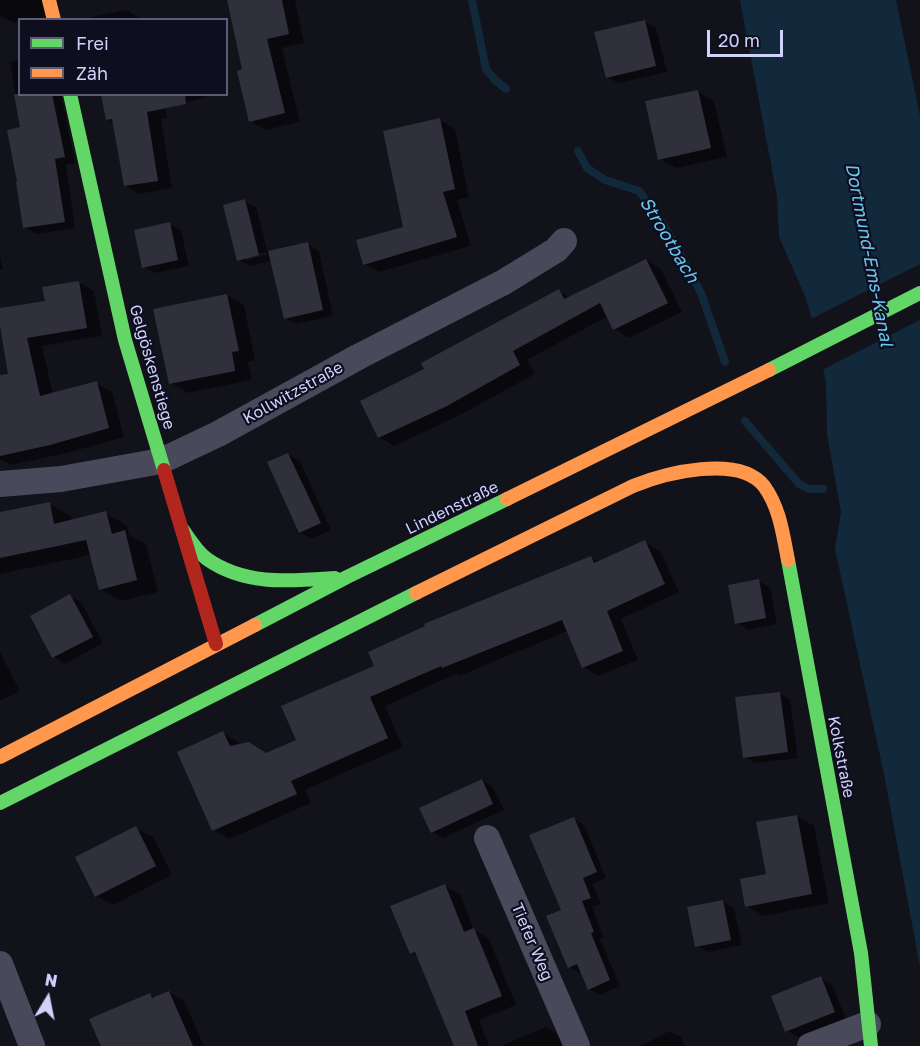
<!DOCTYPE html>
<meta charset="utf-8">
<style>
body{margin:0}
#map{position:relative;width:920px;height:1046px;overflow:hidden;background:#12121a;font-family:"Golos Text",sans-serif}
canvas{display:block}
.legend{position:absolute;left:18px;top:18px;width:210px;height:78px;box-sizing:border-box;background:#0e0e1e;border:2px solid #5b5c76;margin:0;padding:8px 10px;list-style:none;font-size:18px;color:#cfd2fa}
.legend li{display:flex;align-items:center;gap:12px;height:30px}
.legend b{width:30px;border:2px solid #5b5c76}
.north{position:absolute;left:18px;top:968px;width:60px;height:60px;-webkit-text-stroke:4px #0e0e1e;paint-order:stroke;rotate:10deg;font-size:16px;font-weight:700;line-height:24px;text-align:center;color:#cfd2fa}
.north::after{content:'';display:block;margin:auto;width:21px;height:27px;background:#cfd2fa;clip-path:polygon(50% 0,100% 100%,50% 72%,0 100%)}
.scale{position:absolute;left:707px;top:30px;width:76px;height:27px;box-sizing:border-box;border:3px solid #cfd2fa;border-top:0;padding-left:8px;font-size:18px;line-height:21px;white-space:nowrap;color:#cfd2fa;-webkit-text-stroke:4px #0e0e1e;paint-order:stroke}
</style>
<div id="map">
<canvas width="920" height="1046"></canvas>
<ul class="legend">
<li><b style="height:8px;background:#63d668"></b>Frei</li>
<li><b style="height:8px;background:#ff974d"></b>Zäh</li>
</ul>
<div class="north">N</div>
<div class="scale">20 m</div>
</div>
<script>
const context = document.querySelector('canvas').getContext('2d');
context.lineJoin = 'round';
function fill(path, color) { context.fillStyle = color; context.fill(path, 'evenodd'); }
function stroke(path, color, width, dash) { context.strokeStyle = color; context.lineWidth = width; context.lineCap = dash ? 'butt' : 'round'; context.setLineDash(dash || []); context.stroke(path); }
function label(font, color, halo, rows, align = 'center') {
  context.font = font + ' "Golos Text",sans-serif'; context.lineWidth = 4.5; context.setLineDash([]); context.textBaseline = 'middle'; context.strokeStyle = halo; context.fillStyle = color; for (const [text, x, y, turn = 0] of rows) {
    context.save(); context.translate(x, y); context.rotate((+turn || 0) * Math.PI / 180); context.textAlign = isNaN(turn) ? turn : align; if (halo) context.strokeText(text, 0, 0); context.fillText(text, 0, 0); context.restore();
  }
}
fill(new Path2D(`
 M740,0H896L920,116V967L884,774L835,549L841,512L827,434L826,383L816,335L806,298L779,237L777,196Z`), '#12293b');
fill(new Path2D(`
 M920,264V320L820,371L809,320Z`), '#12121a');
fill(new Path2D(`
 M0,0H45L48,17L20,20V22L14,23L0,16Z
 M228,0H295L304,43L282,48L300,122L266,130L250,121L244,70Z
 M127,10L142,20H88L87,18Z
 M645,21L656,28L667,72L618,83L607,77Z
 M20,60V94H61L75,163L66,165L75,228L36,234L24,227L17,183L21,128L10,62Z
 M698,91L714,101L727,157L676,168L660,159Z
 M102,94H205L206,98L165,106L167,118L161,119L172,188L139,194L125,185L114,123L107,119Z
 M440,120L455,129L469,197L457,200L471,246L379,272L365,264L405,228Z
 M245,201L256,207L268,253L307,244L319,251L333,316L296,324L285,318L272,261L250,266L239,260ZM266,252L267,255L246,260V257Z
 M169,224L181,230L189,266L155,273L144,267Z
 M0,255L3,270H0Z
 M646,260L661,269L682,312L629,338L614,329L608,316L527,360L535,374L460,415L394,446L379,437L426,370L559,291L570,297Z
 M79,282L94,291L102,336L42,346L53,394L96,383L112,392L124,437L67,453L11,465L0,459V377L10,375L0,310L46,302Z
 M227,295L244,305L255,360L248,362L252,380L188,393L171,383Z
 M288,454L300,461L331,530L312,539L300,532Z
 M50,504L71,516L72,521L105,513L127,525L129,535L146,544L158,592L121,601L100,589L91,555L0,574V514Z
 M644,542L660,551L679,592L621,619L638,660L598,676L583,667L568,631L459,676L456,674L385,706L403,747L305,790L311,803L229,839L214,830L223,733L238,742L240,746L266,754L298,741L376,666L591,557L599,562Z
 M758,581L770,587L777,624L748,630L737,623Z
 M70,596L81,602L103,643L65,664L54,657L32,616Z
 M0,652L20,691L0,701Z
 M779,693L790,700L798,758L756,763L744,757Z
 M482,780L493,787L504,810L443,838L432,832Z
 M797,816L814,826L829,903L763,916L747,906L768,875Z
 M574,819L584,825L606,878L592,884L601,904L592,907L604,938L600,939L620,986L600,995L589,989L582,972L579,973L569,967L563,911Z
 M136,828L153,837L172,875L113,905L96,896Z
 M445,886L460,894L474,930L489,939L516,1005L479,1020L489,1046H455L419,958L411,953Z
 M723,902L734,908L742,945L708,952L697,946Z
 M821,978L832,985L846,1018L798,1037L787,1031Z
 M169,992L184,1001L204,1046H102L150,994L156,998Z
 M546,1027L561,1036L566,1046H501Z
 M669,1031L681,1037L685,1046H641Z`), '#0007');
stroke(new Path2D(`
 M472,0L486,69L495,80L506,89
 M578,151L587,168L605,180L639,191L665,227L701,293L725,362
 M745,421L799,484L809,489H823`), '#12293b', 8);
fill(new Path2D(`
 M227,0H282L289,34L267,39L285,113L249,122L237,71L242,69Z
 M645,20L656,66L606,78L594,32Z
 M698,90L711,148L658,160L645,101Z
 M14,94H52L65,157L55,159L65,222L23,228L16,182H17L7,130L20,127Z
 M101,94H185L186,104L147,112L158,181L124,186L112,119L106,120Z
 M440,118L455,189L443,192L457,237L363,265L356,240L403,227L383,131Z
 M245,199L259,255L237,261L223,205Z
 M170,222L178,260L142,268L134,230Z
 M308,242L323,310L284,319L268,251Z
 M646,259L668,303L613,330L600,303L513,351L520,365L445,407L378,438L360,401L424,369L421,363L559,289L564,299Z
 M79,281L87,328L27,338L40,396L97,381L109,428L50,445L0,456V375L8,374L0,326V308L45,301L42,287Z
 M227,294L239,351L232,352L235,371L169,384L153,309Z
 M288,453L321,523L299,533L267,462Z
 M50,502L54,524L106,511L112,534L125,530L137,580L99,590L86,540L0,558V512Z
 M645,540L665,584L607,611L623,651L582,668L562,620L442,668L441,666L370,697L388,738L291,781L297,794L212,831L177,752L223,731L230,746L249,742L266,753L296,740L281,706L374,666L368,652L425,626L424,624L591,556L594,563Z
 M759,579L766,618L735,624L728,585Z
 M70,594L93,637L52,658L30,616Z
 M780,692L788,752L743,758L735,697Z
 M482,779L493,804L431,833L419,808Z
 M797,815L812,894L745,907L740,879L766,874L756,822Z
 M574,817L597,872L583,878L591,898L582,901L594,932L591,933L610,980L588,990L577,964L568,968L546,916L561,910L529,835Z
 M136,826L156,866L95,897L75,857Z
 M445,884L464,932L474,928L502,996L465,1011L478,1046H454L415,952L410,954L390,906Z
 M723,900L731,940L695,947L687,907Z
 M821,976L835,1012L785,1032L771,996Z
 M169,991L193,1046H101L89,1019L150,993L152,998Z`), '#302f3c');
stroke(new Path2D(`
 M0,484L61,479L161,461L218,434L358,357L504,282L556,250L564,241
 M487,838L577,1046
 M0,964L32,1046
 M810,1046L868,1024`), '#48495a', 26);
stroke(new Path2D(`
 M70,94L125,340L164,470
 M769,370L920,293
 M183,530C190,540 197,552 207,559C245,586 291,581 335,578
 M788,560L861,953L871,1046
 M255,625L347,577L507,499
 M0,803L416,593`), '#63d668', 14);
stroke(new Path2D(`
 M49,0L54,20
 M507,499L769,370
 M416,593L633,486C665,473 739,454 764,486C780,508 783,535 788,560
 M0,757L255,625`), '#ff974d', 14);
stroke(new Path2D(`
 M164,470L216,644`), '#b3261e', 14);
label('16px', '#cfd2fa', '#0e0e1e', [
 ["Gelgöskenstiege",152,367,74],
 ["Kollwitzstraße",293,393,-29],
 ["Lindenstraße",452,508,-26],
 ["Kolkstraße",841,757,79],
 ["Tiefer Weg",532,942,67]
]);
label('italic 18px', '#68c7f0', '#0e0e1e', [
 ["Strootbach",669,240,59],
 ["Dortmund-Ems-Kanal",869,255,79]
]);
</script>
